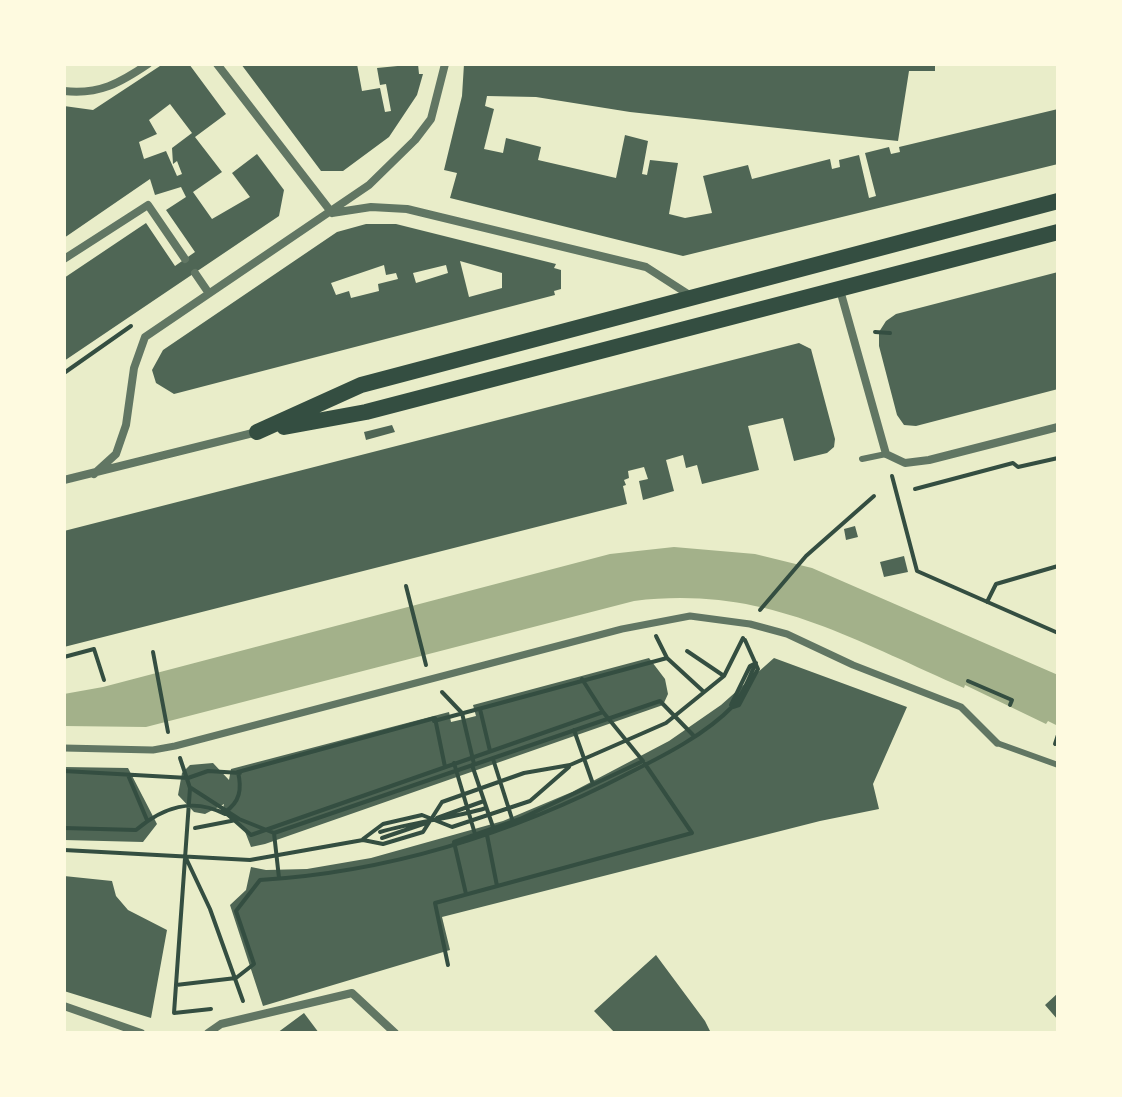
<!DOCTYPE html>
<style>
body{margin:0}
#map{position:relative;width:1122px;height:1097px;overflow:hidden;background:#e9edc9;font-family:"Space Grotesk",sans-serif}
canvas{display:block}
.frame{position:absolute;inset:0;border:66px solid #fefae0;pointer-events:none}
</style>
<div id="map">
<canvas width="1122" height="1097"></canvas>
<div class="frame"></div>
</div>
<script>
const context = document.querySelector('canvas').getContext('2d');
context.lineJoin = 'round';
function fill(path, color) { context.fillStyle = color; context.fill(path, 'evenodd'); }
function stroke(path, color, width, dash) { context.strokeStyle = color; context.lineWidth = width; context.lineCap = dash ? 'butt' : 'round'; context.setLineDash(dash || []); context.stroke(path); }
fill(new Path2D(`
 M674,547L755,554L812,568L1058,675V726L1048,721L1046,724L965,685L964,688C849,638 764,585 634,601L146,727L64,726V694L103,687L610,554Z`), '#a3b18a');
fill(new Path2D(`
 M163,64H189L226,114L195,137L222,172L193,192L212,219L250,197L232,173L257,154L284,190L279,216L64,361V278L146,223L175,266L195,252L166,210L186,197L181,187L155,195L150,179L64,238V106L93,110ZM170,104L192,133L172,148L173,164L177,161L182,174L177,176L166,151L144,159L139,142L157,134L149,120Z
 M241,64H357L362,91L380,88L385,112L391,111L386,84L380,85L377,68L418,64L419,74H423L417,95L389,137L343,171H321Z
 M464,64H935V71H909L898,141L630,112L536,97L487,96L485,106L494,109L484,149L503,153L506,138L541,147L538,160L616,178L625,135L648,141L642,174L647,175L650,160L678,163L669,214L685,218L712,213L703,176L748,165L752,179L830,159L832,169L840,167L839,160L859,155L869,198L876,196L865,153L889,147L891,154L900,152L899,147L1058,109V164L683,256L450,198L457,173L444,170L462,96Z
 M396,224L556,264L554,268L561,270V289L554,291L555,295L174,394L156,383L152,370L163,350L337,232L366,224ZM460,261L502,273V288L469,297ZM384,265L386,275L396,273L398,279L378,284L379,291L351,298L349,291L336,295L331,283ZM446,265L448,273L416,283L413,273Z
 M1058,272V389L916,426L904,425L897,415L879,346V332L886,321L896,314Z
 M799,343L811,349L835,439L834,447L827,453L794,461L783,418L748,426L759,470L702,484L697,465L686,468L683,455L666,460L674,491L643,500L639,481L648,479L644,467L628,471L629,478L624,480L626,485L623,486L627,504L64,647V531Z
 M392,425L395,432L366,440L364,432Z
 M855,526L858,537L846,540L844,529Z
 M904,556L908,572L884,577L880,562Z
 M649,658L665,679L668,694L663,705L265,844L251,847L244,829L222,813L224,804L205,814L194,812L178,795L182,773L190,765L213,763L229,780L231,769L449,712L451,722L464,719L476,716L473,705Z
 M774,658L907,707L873,784L879,809L820,821L442,917L450,950L263,1006L230,905L246,890L251,867L266,870L307,869L371,858L503,821L572,792L669,741L721,705Z
 M64,767L128,768L157,824L143,842L64,840Z
 M64,876L112,881L116,896L128,910L167,930L151,1018L64,991Z
 M656,955L705,1021L711,1033H615L594,1011Z
 M1058,993V1020L1045,1005Z
 M304,1013L319,1033H277Z`), '#4f6655');
stroke(new Path2D(`
 M875,332L890,333
 M64,373L131,326
 M892,476L917,571L1058,633
 M915,489L1013,463L1018,467L1058,458
 M406,586L426,665
 M987,602L996,584L1058,566
 M760,610L806,556L874,496
 M656,636L667,658L704,692
 M687,651L724,676
 M153,652L168,732
 M64,657L94,649L104,680
 M582,679L603,712
 M968,681L1012,700L1010,705
 M442,692L462,713L474,764
 M731,705L750,666L756,663
 M733,707L739,705L758,669L745,640
 M480,709L490,751
 M434,721L667,658
 M574,730L593,784
 M1055,744L1058,735
 M180,758L190,788L174,1013L211,1009
 M493,759L513,822
 M454,763L475,834
 M472,765L493,827
 M445,767L435,718L238,772C242,789 240,802 225,812L251,835L603,712L643,761L520,819L454,842L466,894
 M64,771L188,778L208,771L240,773
 M128,775L147,820
 M191,788L239,819L274,833L660,701L693,735
 M437,818L484,801
 M64,828L136,830C163,807 192,797 225,814
 M195,828L236,820
 M380,832C416,821 451,819 486,808
 M274,833L279,878
 M487,835L497,886
 M382,838L429,822
 M363,839L383,824L422,815L452,827L530,801L569,767
 M64,850L250,860L363,840L383,844L423,832L442,802L524,773L570,765L666,723L724,676L743,638
 M185,856L210,909L243,1001
 M448,965L435,903L692,833L645,764
 M176,985L236,978L254,964L236,911L260,880C392,872 514,833 631,772C665,755 706,734 733,706C743,695 749,677 756,663`), '#344e41', 4);
stroke(new Path2D(`
 M862,459L886,454
 M997,743L1058,765`), '#617663', 6);
stroke(new Path2D(`
 M64,748L153,750L175,746L622,629L690,616L750,624L787,634L853,665L961,707L997,743`), '#617663', 7);
stroke(new Path2D(`
 M217,64L332,213
 M64,91C99,95 120,83 148,64
 M332,213L371,207L407,209L646,267L691,296
 M64,259L148,205L185,259
 M195,273L208,292
 M840,290L886,454L905,463L929,460L1058,427
 M94,474L116,454L126,425L134,368L145,337L369,185L415,140L431,119L445,64
 M64,480L257,432
 M64,1006L141,1033
 M208,1033L221,1024L352,993L395,1033`), '#617663', 8);
stroke(new Path2D(`
 M284,427L366,412L1058,232
 M257,432L361,385L1058,201`), '#344e41', 16);
</script>
